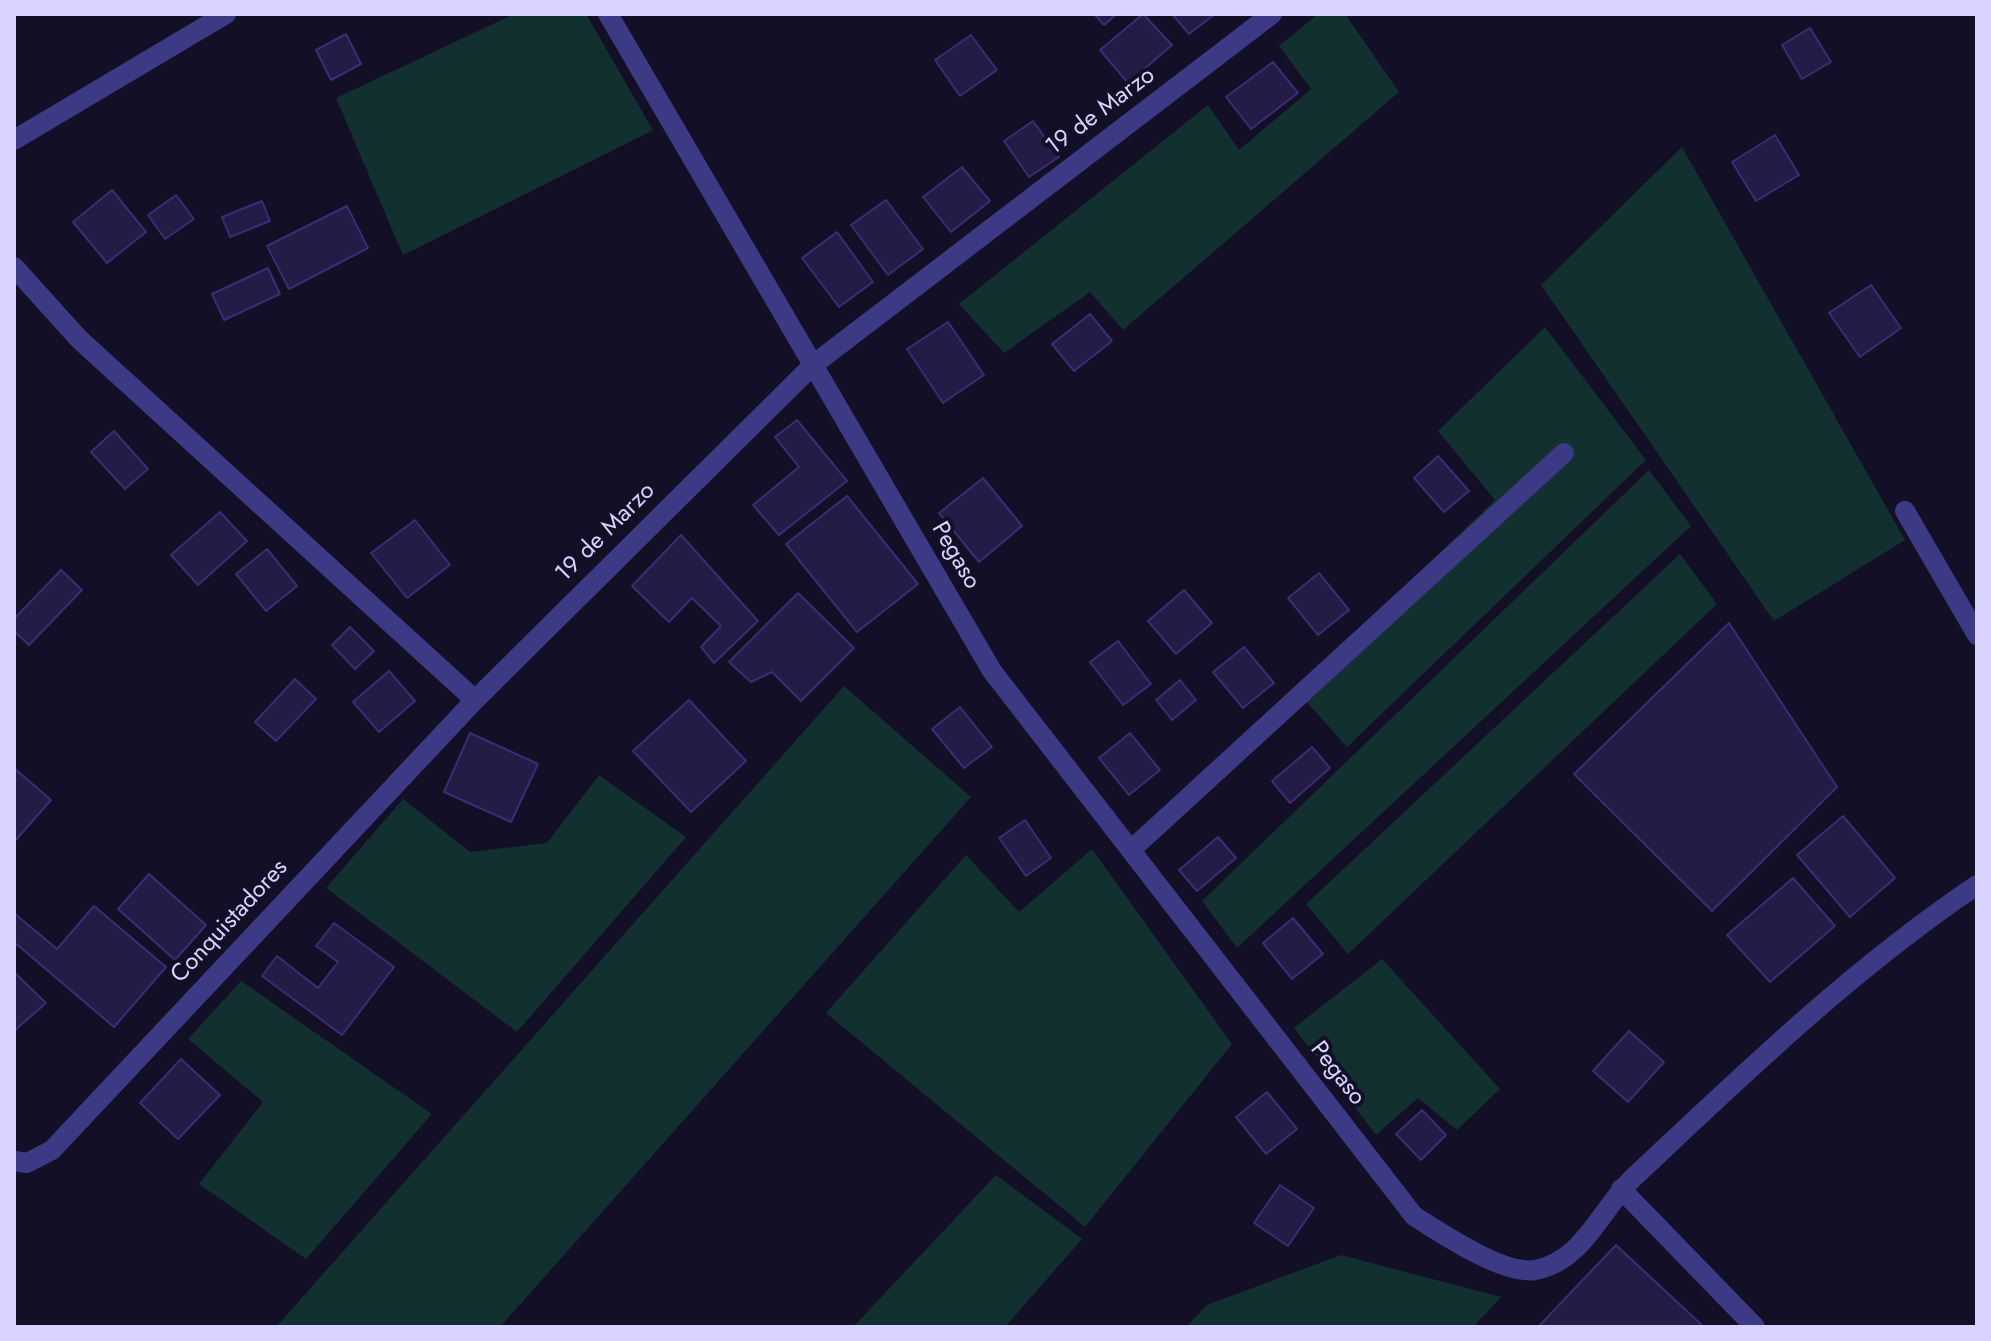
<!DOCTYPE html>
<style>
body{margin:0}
#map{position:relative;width:1991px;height:1341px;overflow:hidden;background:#130f26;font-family:Jost,sans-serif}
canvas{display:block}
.frame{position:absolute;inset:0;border:16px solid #d9d4ff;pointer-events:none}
</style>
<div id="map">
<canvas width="1991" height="1341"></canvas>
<div class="frame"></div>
</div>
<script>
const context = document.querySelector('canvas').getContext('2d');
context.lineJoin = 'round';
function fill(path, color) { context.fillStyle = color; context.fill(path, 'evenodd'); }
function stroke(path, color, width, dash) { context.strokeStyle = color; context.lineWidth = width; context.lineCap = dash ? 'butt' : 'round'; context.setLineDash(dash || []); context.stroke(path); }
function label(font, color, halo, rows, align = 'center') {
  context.font = font + ' Jost,sans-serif'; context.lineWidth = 8; context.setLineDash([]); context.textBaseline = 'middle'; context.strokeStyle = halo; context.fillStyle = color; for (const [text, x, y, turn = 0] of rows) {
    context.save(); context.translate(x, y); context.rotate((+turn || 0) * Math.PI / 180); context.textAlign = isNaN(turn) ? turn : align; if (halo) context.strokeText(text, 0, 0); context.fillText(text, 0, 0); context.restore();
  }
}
fill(new Path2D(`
 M514,14H586L653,130L403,255L336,98Z
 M1318,14H1345L1399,92L1123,330L1090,292L1004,353L959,304L1208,105L1239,150L1311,89L1279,46Z
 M1682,147L1905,540L1774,621L1541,285Z
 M1545,327L1646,460L1347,747L1296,690L1495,500L1438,431Z
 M1649,470L1691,526L1237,948L1202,901Z
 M1680,554L1717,604L1348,954L1306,904Z
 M844,686L971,797L500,1327H276Z
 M599,775L686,837L517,1032L326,888L403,799L470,852L547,843Z
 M1092,849L1232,1044L1085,1227L826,1013L966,855L1019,912Z
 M1382,959L1500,1089L1457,1130L1418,1098L1376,1135L1294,1028Z
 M241,981L432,1114L306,1259L199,1184L263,1102L188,1039Z
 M996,1175L1082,1239L1005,1327H853Z
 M1341,1255L1501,1297L1473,1327H1186L1207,1305Z`), '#12302f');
const building = new Path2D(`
 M1094,14H1117L1104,25Z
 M1143,14L1172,45L1128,83L1100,50Z
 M1172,14H1215L1189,34Z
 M1810,28L1831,62L1802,79L1782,45Z
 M346,34L361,64L331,80L316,50Z
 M971,35L997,70L960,96L935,60Z
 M1273,62L1298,93L1251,129L1226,97Z
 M1033,121L1059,157L1029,177L1004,141Z
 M1775,135L1799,175L1756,201L1732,162Z
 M962,167L990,201L951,232L923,197Z
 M112,190L146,232L107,263L73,222Z
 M176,195L194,219L165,239L148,215Z
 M886,200L923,249L888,275L851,225Z
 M262,201L270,221L230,237L222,217Z
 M347,206L368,248L289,289L267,246Z
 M837,232L873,282L839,307L802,258Z
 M268,268L280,294L224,320L212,294Z
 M1871,285L1901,328L1860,357L1829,313Z
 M1090,314L1112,341L1074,371L1052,344Z
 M948,322L984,375L943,403L907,349Z
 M797,420L847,481L779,535L753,505L799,467L775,437Z
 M114,431L148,469L125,489L91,452Z
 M1438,456L1469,491L1444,512L1414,478Z
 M983,478L1022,526L979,562L939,513Z
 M847,496L918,584L857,632L786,544Z
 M220,512L247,541L198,585L171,555Z
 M415,520L450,565L407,598L371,553Z
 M681,535L758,621L714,663L701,647L721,626L692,598L669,622L632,586Z
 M267,549L297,586L266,611L236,574Z
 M61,570L82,590L29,645L14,631V619Z
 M1319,573L1349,610L1318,635L1288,598Z
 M1184,590L1212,623L1176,654L1148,621Z
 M798,593L854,648L801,701L772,672L751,682L729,662Z
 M1729,623L1837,787L1712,911L1574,774Z
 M350,627L374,651L355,669L332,645Z
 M1118,641L1151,684L1123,705L1090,662Z
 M1244,647L1274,683L1243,708L1213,672Z
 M389,671L415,701L379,732L353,702Z
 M295,679L316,699L276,741L255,722Z
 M1180,680L1196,700L1172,720L1156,700Z
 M689,700L746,761L691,812L633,751Z
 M960,707L992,747L964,768L932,729Z
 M470,733L538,764L511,822L444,792Z
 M1130,733L1160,770L1129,795L1099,758Z
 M1312,747L1330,768L1290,803L1272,781Z
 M14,768L51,800L14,842Z
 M1843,816L1895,878L1850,917L1797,855Z
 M1025,820L1051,858L1026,876L999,838Z
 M1218,837L1236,858L1197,891L1179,870Z
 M149,874L206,925L175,960L118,909Z
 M1793,878L1835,926L1770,982L1727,935Z
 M94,906L166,967L114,1027L14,942V913L57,949Z
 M1293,918L1323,954L1292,979L1263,943Z
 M334,923L394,967L342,1035L262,976L277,956L318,988L338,962L316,946Z
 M14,972L46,1003L14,1031Z
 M1629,1031L1664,1062L1628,1102L1593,1071Z
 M181,1059L220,1095L178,1139L140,1103Z
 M1267,1092L1297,1129L1266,1154L1236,1117Z
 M1422,1110L1446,1135L1421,1160L1396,1134Z
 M1280,1185L1314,1208L1288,1246L1254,1223Z
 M1616,1245L1704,1327H1538Z`);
fill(building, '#241b47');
stroke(building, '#3b2d73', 2);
stroke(new Path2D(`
 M608,14L992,671L1414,1216C1441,1233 1503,1275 1535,1270C1584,1261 1601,1208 1634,1177C1744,1074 1852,969 1977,885
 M14,140L226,14
 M14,267L79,339L475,700L813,365L1272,14
 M1905,511L1977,635
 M1131,850L1564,453
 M14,1161L27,1163L52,1150L475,700
 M1621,1189L1755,1327`), '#3d3a85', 20);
label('24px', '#d9d4ff', '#130f26', [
 ["19 de Marzo",1101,112,-37],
 ["19 de Marzo",606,533,-45],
 ["Pegaso",955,556,60],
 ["Conquistadores",230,922,-47],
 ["Pegaso",1337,1074,52]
]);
</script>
